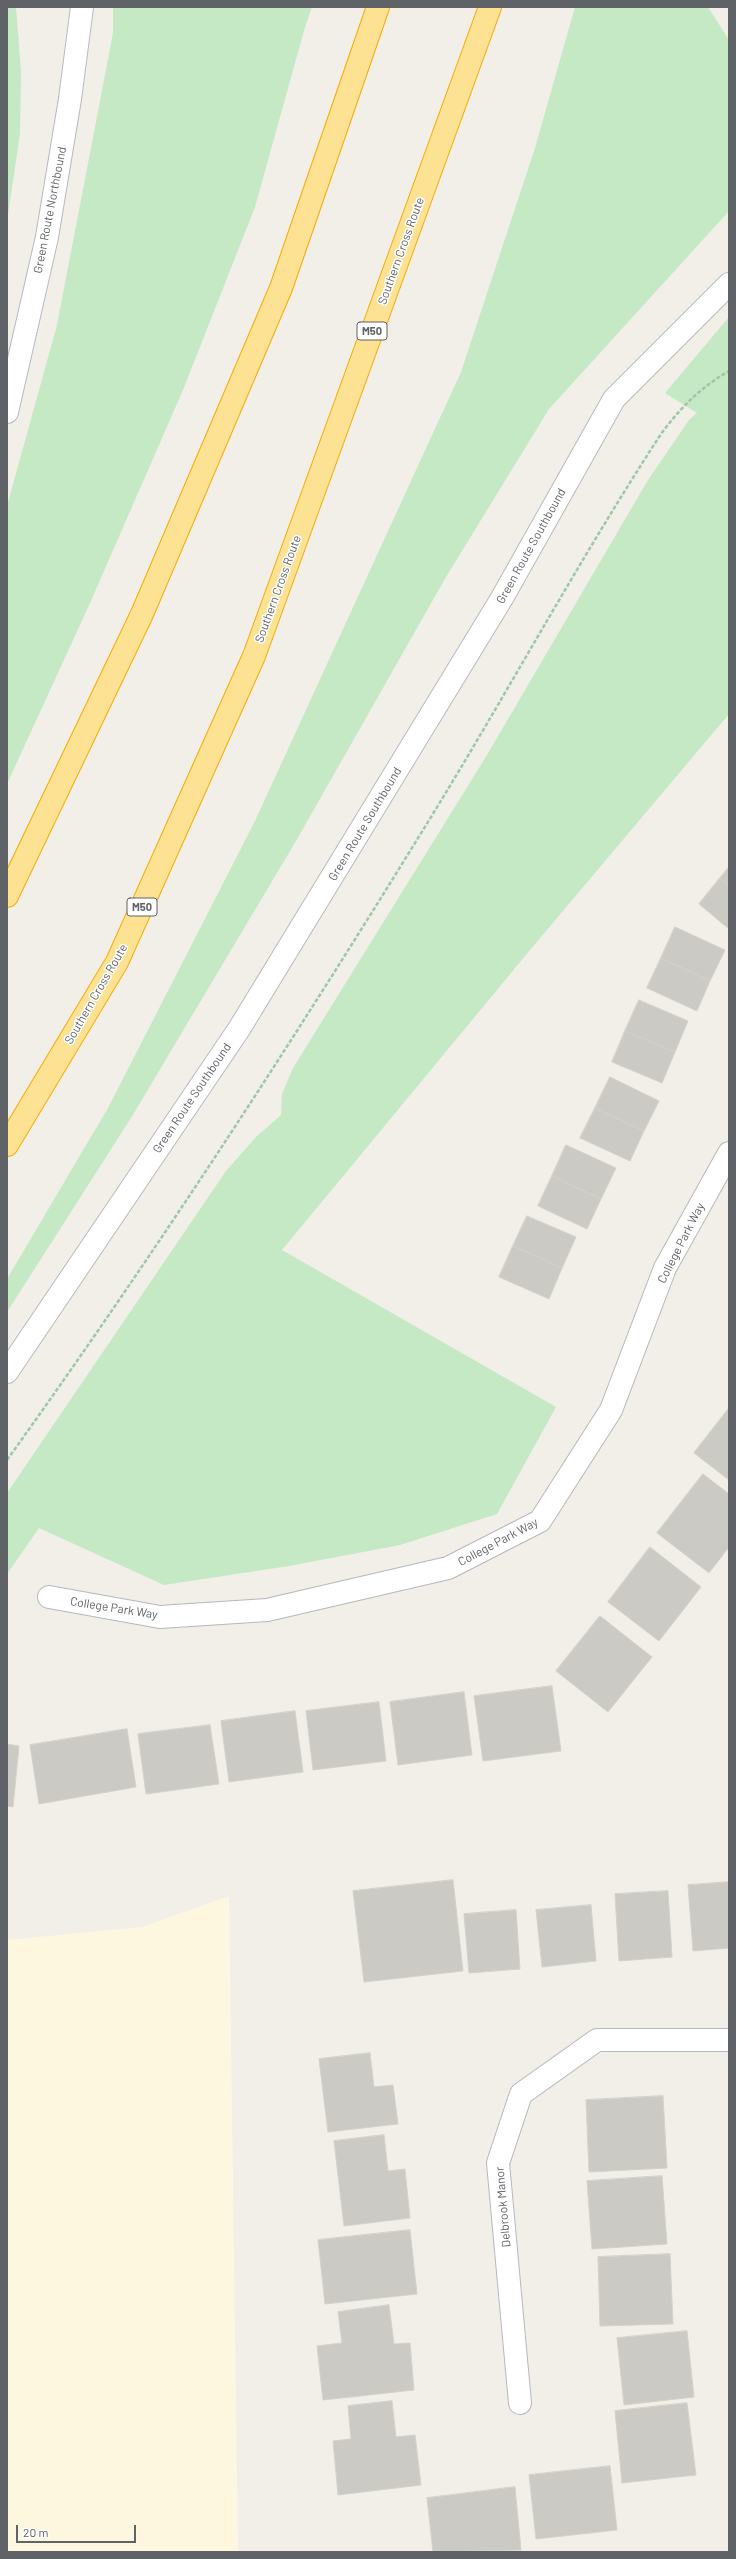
<!DOCTYPE html>
<style>
body{margin:0}
#map{position:relative;width:736px;height:2559px;overflow:hidden;background:#f1efe8;font-family:Barlow,sans-serif}
canvas{display:block}
.frame{position:absolute;inset:0;border:8px solid #5f6368;pointer-events:none}
.scale{position:absolute;left:16px;top:2525px;width:120px;height:18px;box-sizing:border-box;border:2px solid #5f6368;border-top:0;padding-left:5px;font-size:12px;line-height:14px;white-space:nowrap;color:#5f6368;-webkit-text-stroke:3px #fff;paint-order:stroke}
</style>
<div id="map">
<canvas width="736" height="2559"></canvas>
<div class="frame"></div>
<div class="scale">20 m</div>
</div>
<script>
const context = document.querySelector('canvas').getContext('2d');
context.lineJoin = 'round';
function fill(path, color) { context.fillStyle = color; context.fill(path, 'evenodd'); }
function stroke(path, color, width, dash) { context.strokeStyle = color; context.lineWidth = width; context.lineCap = dash ? 'butt' : 'round'; context.setLineDash(dash || []); context.stroke(path); }
function label(font, color, halo, rows, align = 'center') {
  context.font = font + ' Barlow,sans-serif'; context.lineWidth = 3; context.setLineDash([]); context.textBaseline = 'middle'; context.strokeStyle = halo; context.fillStyle = color; for (const [text, x, y, turn = 0] of rows) {
    context.save(); context.translate(x, y); context.rotate((+turn || 0) * Math.PI / 180); context.textAlign = isNaN(turn) ? turn : align; if (halo) context.strokeText(text, 0, 0); context.fillText(text, 0, 0); context.restore();
  }
}
fill(new Path2D(`
 M229,1896L238,2552H7V1940L142,1927Z`), '#fef7e0');
fill(new Path2D(`
 M7,7H16L21,71L20,133L7,222Z
 M113,7H312L305,27L255,207L183,390L90,603L7,784V506L57,325L113,33Z
 M575,7H708L729,40V211L549,409L446,577L296,841L131,1118L7,1312V1279L108,1108L255,821L461,372L535,148Z
 M729,317V714L530,950L282,1250L556,1407L497,1514L400,1545L289,1566L164,1585L39,1528L7,1574V1493L226,1171L256,1137L281,1115L282,1094L293,1068L487,755L648,480L689,420L697,413L665,393Z`), '#c5e8c5');
const building = new Path2D(`
 M729,867V886L720,878Z
 M720,878L729,886V929L699,904Z
 M675,927L725,950L710,981L661,958Z
 M661,958L710,981L697,1011L647,988Z
 M639,1000L688,1021L675,1052L625,1031Z
 M625,1031L675,1052L662,1083L612,1062Z
 M610,1077L659,1101L644,1131L595,1108Z
 M595,1108L644,1131L630,1161L580,1138Z
 M566,1145L616,1168L601,1199L552,1176Z
 M552,1176L601,1199L587,1229L538,1206Z
 M527,1216L576,1237L562,1268L513,1246Z
 M513,1246L562,1268L549,1299L499,1277Z
 M729,1408V1480L694,1453Z
 M703,1474L729,1494V1547L709,1573L657,1533Z
 M650,1547L701,1587L659,1641L608,1602Z
 M600,1616L652,1657L608,1712L556,1671Z
 M552,1686L561,1751L483,1761L474,1696Z
 M464,1692L472,1755L398,1765L390,1702Z
 M379,1702L386,1761L313,1770L306,1711Z
 M295,1711L303,1772L229,1782L221,1721Z
 M210,1725L219,1784L146,1794L138,1734Z
 M127,1729L136,1787L39,1804L30,1745Z
 M7,1744L19,1746L13,1807L7,1806Z
 M453,1880L463,1971L364,1982L353,1891Z
 M729,1882V1948L693,1951L688,1885Z
 M668,1891L672,1957L619,1961L615,1894Z
 M591,1905L596,1961L542,1967L536,1910Z
 M516,1910L520,1969L469,1973L464,1914Z
 M370,2053L374,2087L393,2085L398,2124L328,2132L319,2059Z
 M663,2096L667,2168L589,2172L586,2100Z
 M384,2135L388,2171L405,2169L410,2218L344,2226L334,2141Z
 M662,2176L667,2244L592,2249L587,2181Z
 M410,2230L417,2294L325,2304L318,2240Z
 M670,2254L673,2324L600,2326L598,2257Z
 M389,2305L394,2344L410,2343L414,2390L323,2400L317,2346L342,2343L338,2312Z
 M687,2331L694,2397L624,2405L617,2338Z
 M392,2401L396,2437L415,2435L421,2485L338,2495L333,2441L351,2439L348,2406Z
 M687,2403L696,2475L622,2483L615,2411Z
 M610,2466L617,2530L536,2539L529,2475Z
 M515,2487L521,2550L433,2552L427,2498Z`);
fill(building, '#cccac5');
stroke(building, '#d6d1c6', 1);
const street = new Path2D(`
 M49,1597L160,1617L267,1610L448,1568L540,1521L611,1410L665,1268L729,1153
 M520,2403L498,2163L521,2094L597,2040H729`);
const secondary = new Path2D(`
 M7,412L47,237L70,99L82,7
 M7,1372L239,1029L502,598L614,399L729,284`);
const highway = new Path2D(`
 M7,896L142,614L281,288L378,7
 M7,1145L117,962L254,656L490,7`);
stroke(street, '#b5b8bc', 24);
stroke(secondary, '#b6babf', 24);
stroke(highway, '#f9ab00', 24);
stroke(new Path2D(`
 M7,1460C157,1251 297,1035 431,817C509,690 580,558 661,434C680,408 701,387 729,371`), '#9cc7a9', 2.5, [4, 2]);
stroke(street, '#fff', 22);
stroke(secondary, '#fff', 22);
stroke(highway, '#fde293', 22);
for (const [x, y, w] of [
 [372,331,30],
 [142,907,30]
]) { const box = new Path2D(); box.roundRect(x - w / 2, y - 9, w, 18, 3); context.fillStyle = '#fff'; context.fill(box); stroke(box, '#5f6368', 1); }
label('bold 11px', '#5f6368', null, [
 ["M50",372,331],
 ["M50",142,907]
]);
label('12px', '#5f6368', '#fff', [
 ["Green Route Northbound",50,210,-79],
 ["Southern Cross Route",401,251,-70],
 ["Green Route Southbound",531,546,-61],
 ["Southern Cross Route",278,589,-70],
 ["Green Route Southbound",365,824,-59],
 ["Southern Cross Route",96,994,-60],
 ["Green Route Southbound",192,1098,-56],
 ["College Park Way",681,1243,-63],
 ["College Park Way",498,1542,-28],
 ["College Park Way",114,1608,9],
 ["Delbrook Manor",503,2207,-95]
]);
</script>
